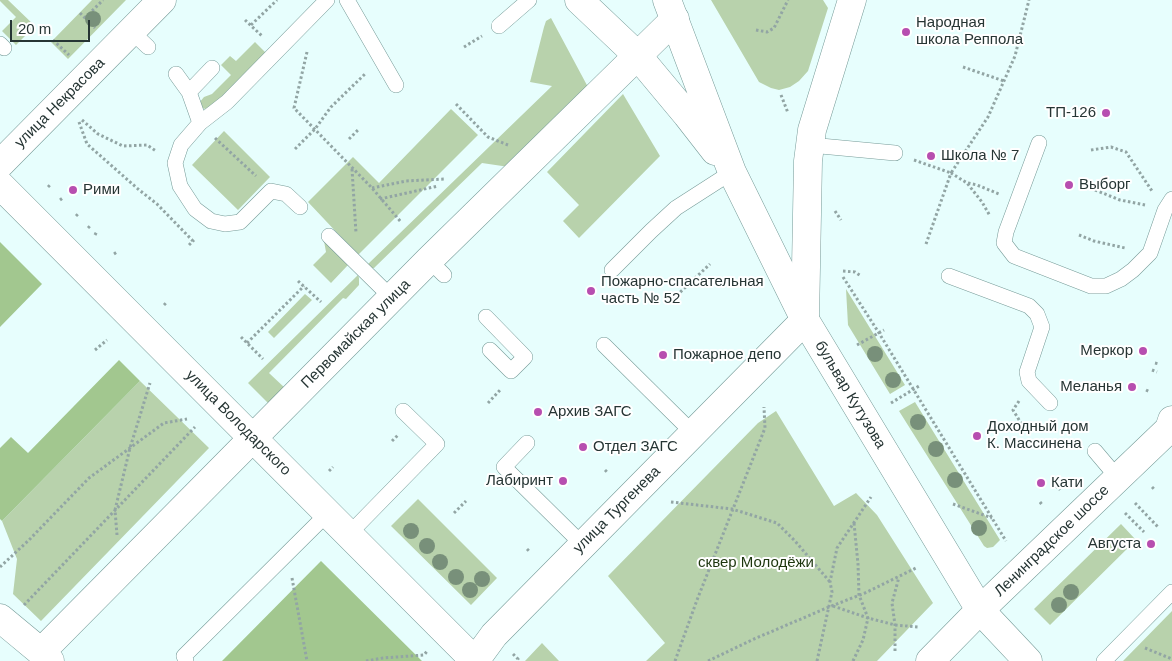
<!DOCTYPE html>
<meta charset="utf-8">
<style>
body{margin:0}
#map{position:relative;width:1172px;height:661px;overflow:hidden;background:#e7fefd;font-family:Arial,sans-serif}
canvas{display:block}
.scale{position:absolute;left:10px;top:20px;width:80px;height:22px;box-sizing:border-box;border:2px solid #263534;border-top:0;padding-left:6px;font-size:15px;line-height:18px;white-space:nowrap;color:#263534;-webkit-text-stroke:4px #fff;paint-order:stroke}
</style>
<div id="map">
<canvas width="1172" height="661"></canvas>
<div class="scale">20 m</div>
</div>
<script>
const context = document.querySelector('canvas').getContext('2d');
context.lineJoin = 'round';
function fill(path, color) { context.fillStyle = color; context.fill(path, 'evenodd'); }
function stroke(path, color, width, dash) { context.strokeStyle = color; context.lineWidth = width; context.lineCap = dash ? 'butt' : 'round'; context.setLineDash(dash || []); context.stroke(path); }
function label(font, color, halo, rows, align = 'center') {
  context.font = font + ' Arial,sans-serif'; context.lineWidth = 4; context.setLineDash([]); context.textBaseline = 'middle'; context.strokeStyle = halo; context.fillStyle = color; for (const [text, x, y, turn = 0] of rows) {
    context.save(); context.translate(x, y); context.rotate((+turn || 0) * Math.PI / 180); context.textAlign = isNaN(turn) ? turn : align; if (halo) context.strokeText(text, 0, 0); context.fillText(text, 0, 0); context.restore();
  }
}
fill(new Path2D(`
 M0,0H8L35,26L16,45L2,31L16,17L0,1Z
 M92,0H126L68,59L51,42Z
 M711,0H823L828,8L808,71L799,81L790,87L779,90L771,88L759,82Z
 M551,18L589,89L509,167L482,163L374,268H371L367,265L552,86L530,82L544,27L546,21Z
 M255,42L267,54L226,96L206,109L201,108L199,103L204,97L212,94L231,75L221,65L230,56L236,61Z
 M623,94L660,156L579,238L563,221L579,205L547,172Z
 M451,109L478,135L358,255L308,202L353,157L379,183Z
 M224,131L270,177L238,210L192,165Z
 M324,241L348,265L331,283L313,265L326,252Z
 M358,275L359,278V285L346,299L343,298L269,373L286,389L270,405L248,383Z
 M846,289L905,385L890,394L848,325Z
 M305,294L312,300L274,338L268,332Z
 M140,381L209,448L41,621L13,594L17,559L2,521Z
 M915,402L1000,540L993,547L987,548L984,546L899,411Z
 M776,411L834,506L856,493L877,515L933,603L877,661H646L665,643L608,576L758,423Z
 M418,499L497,578L471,605L391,526Z
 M1121,524L1136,540L1050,625L1034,609Z
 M1172,611V661H1123Z
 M542,643L559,661H525Z`), '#b8d2ac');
fill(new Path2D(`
 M0,242L42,284L0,327Z
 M119,360L140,381L2,521L0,519V448L11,437L28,453Z
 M321,561L422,661H222Z`), '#a2c78f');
const lane = new Path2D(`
 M347,0L396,85
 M499,26L529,0
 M131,31L148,47
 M0,44L4,48
 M176,74L189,92L200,123
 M189,92L212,68
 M1039,143L1006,232L1004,243L1014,256L1091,286H1106L1121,279L1133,270L1150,253L1165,210L1172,199
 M810,145L895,153
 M300,207L286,194L271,191L240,222L225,224L211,221L195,209L180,186L175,163L181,145L200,123L227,102L327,0
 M329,236L392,298
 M429,260L444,275
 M612,270L651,231L676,208L732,172
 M949,276L1029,306L1037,314L1042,327L1027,372L1029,381L1050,403
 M486,317L525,357L511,371L490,350
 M604,345L693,433
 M527,443L504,467L583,545
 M1095,451L1117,477
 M349,534L437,444L403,411
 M186,661L184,656L328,513
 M1104,661L1172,592`);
const street = new Path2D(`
 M0,164L162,0
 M0,185L475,661
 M980,610L1028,661
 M0,618L41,652L50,661
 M41,652L429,260L675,19
 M475,661L494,635L805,320L808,161L812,130L852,0`);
const secondary = new Path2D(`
 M579,0L637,55L687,115L715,151
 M667,0L732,172L805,320L980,610
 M930,661L980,610L1169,429L1172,420`);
stroke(lane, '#769b98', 16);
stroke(street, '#769b98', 29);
stroke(secondary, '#769b98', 29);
stroke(new Path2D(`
 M80,13L95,28
 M85,18L103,0
 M245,20L262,36
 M251,25L277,0
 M756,30L767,32L774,28L788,0
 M53,40L69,55
 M464,47L482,36
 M307,52L294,108L372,188L401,222
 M963,67L1004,81
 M781,95L788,113
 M456,104L488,137L508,145
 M82,120L98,134L123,146L147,145L156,151
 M79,122L87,144L138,189L157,204L193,241
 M215,138L256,176
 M349,139L358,130
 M295,149L315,129L331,107L366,73
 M1091,150L1111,147L1126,152L1152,191
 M914,160L951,173L988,117L1015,56L1029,0
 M352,169L356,233
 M968,183L977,185L999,194
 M48,187L51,184
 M372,188L406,181L446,179
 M1095,190L1120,200L1145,205
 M380,199L438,186
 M60,200L64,197
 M835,211L841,220
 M76,216L79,213
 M88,228L91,225
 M95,235L97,231
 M1079,235L1094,241L1125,248
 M926,244L951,173L967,183L982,202L990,216
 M189,245L194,240
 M114,254L117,252
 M843,271L855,272L861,276
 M843,277L879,333L1006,541
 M298,281L321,302
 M673,299L710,264
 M164,305L167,302
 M241,337L263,359
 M247,343L304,286
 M857,345L884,330
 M95,350L107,340
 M1155,363L1159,364
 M1152,370L1157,372
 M1146,390L1150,392
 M1019,401L1013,410L1024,428
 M488,403L501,389
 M891,403L919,386
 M392,441L398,435
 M605,470L608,473
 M329,471L333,467
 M1056,486L1060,490
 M1152,487L1154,489
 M671,502L732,509L777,523L795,541L830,582
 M1040,502L1043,506
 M1135,503L1158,527
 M953,504L992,518
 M454,513L466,501
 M1125,513L1144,532
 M117,535L115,510L130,448L150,383
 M527,549L529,551
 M0,567L29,540L89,478L164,423L187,419
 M292,578L307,661
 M24,605L195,427
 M833,606L868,618L895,625L918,627
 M1145,648L1172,659
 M895,651V625L892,603L899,577
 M513,654L518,659L516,661
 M366,661L383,658L424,655L428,650
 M675,661L697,600L765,428L764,407
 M708,661L754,639L829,607L865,593L916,568
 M817,661L832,592L830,582L837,548L871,497
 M853,661L863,640L868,618L859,595L858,564L854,523`), '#92a5a4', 3, [2.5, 2.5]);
stroke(lane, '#fff', 15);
stroke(street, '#fff', 28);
stroke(secondary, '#fff', 28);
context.fillStyle = '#78907a';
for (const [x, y] of [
 [93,19],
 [875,354],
 [893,380],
 [918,422],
 [936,449],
 [955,480],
 [979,528],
 [411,531],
 [427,546],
 [440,562],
 [456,577],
 [482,579],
 [470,590],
 [1071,592],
 [1059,605]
]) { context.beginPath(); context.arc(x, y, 8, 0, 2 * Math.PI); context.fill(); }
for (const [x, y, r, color] of [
 [906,32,5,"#b74eb0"],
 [1106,113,5,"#b74eb0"],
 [931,156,5,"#b74eb0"],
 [1069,185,5,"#b74eb0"],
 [73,190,5,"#b74eb0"],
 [591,291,5,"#b74eb0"],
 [1143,351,5,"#b74eb0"],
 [663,355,5,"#b74eb0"],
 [1132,387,5,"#b74eb0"],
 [538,412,5,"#b74eb0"],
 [977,436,5,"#b74eb0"],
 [583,447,5,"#b74eb0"],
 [563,481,5,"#b74eb0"],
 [1041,483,5,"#b74eb0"],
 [1151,544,5,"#b74eb0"]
]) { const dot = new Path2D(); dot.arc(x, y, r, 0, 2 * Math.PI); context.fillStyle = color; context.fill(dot); stroke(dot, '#fff', 2); }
label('15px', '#263534', '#fff', [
 ["Народная",916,23],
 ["школа Реппола",916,40],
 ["ТП-126",1096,113,"right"],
 ["Школа № 7",941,156],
 ["Выборг",1079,185],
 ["Рими",83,190],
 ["Пожарно-спасательная",601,282],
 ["часть № 52",601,299],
 ["Меркор",1133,351,"right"],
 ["Пожарное депо",673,355],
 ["Меланья",1122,387,"right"],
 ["Архив ЗАГС",548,412],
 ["Доходный дом",987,427],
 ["К. Массинена",987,444],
 ["Отдел ЗАГС",593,447],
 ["Лабиринт",553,481,"right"],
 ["Кати",1051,483],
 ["Августа",1141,544,"right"]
], 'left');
label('15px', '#263534', '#fff', [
 ["улица Некрасова",60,103,-45],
 ["Первомайская улица",356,334,-45],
 ["бульвар Кутузова",850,395,59],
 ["улица Володарского",238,423,45],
 ["улица Тургенева",617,510,-45],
 ["Ленинградское шоссе",1052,541,-44]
]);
label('15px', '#1d360e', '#fff', [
 ["сквер Молодёжи",756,563]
]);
</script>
